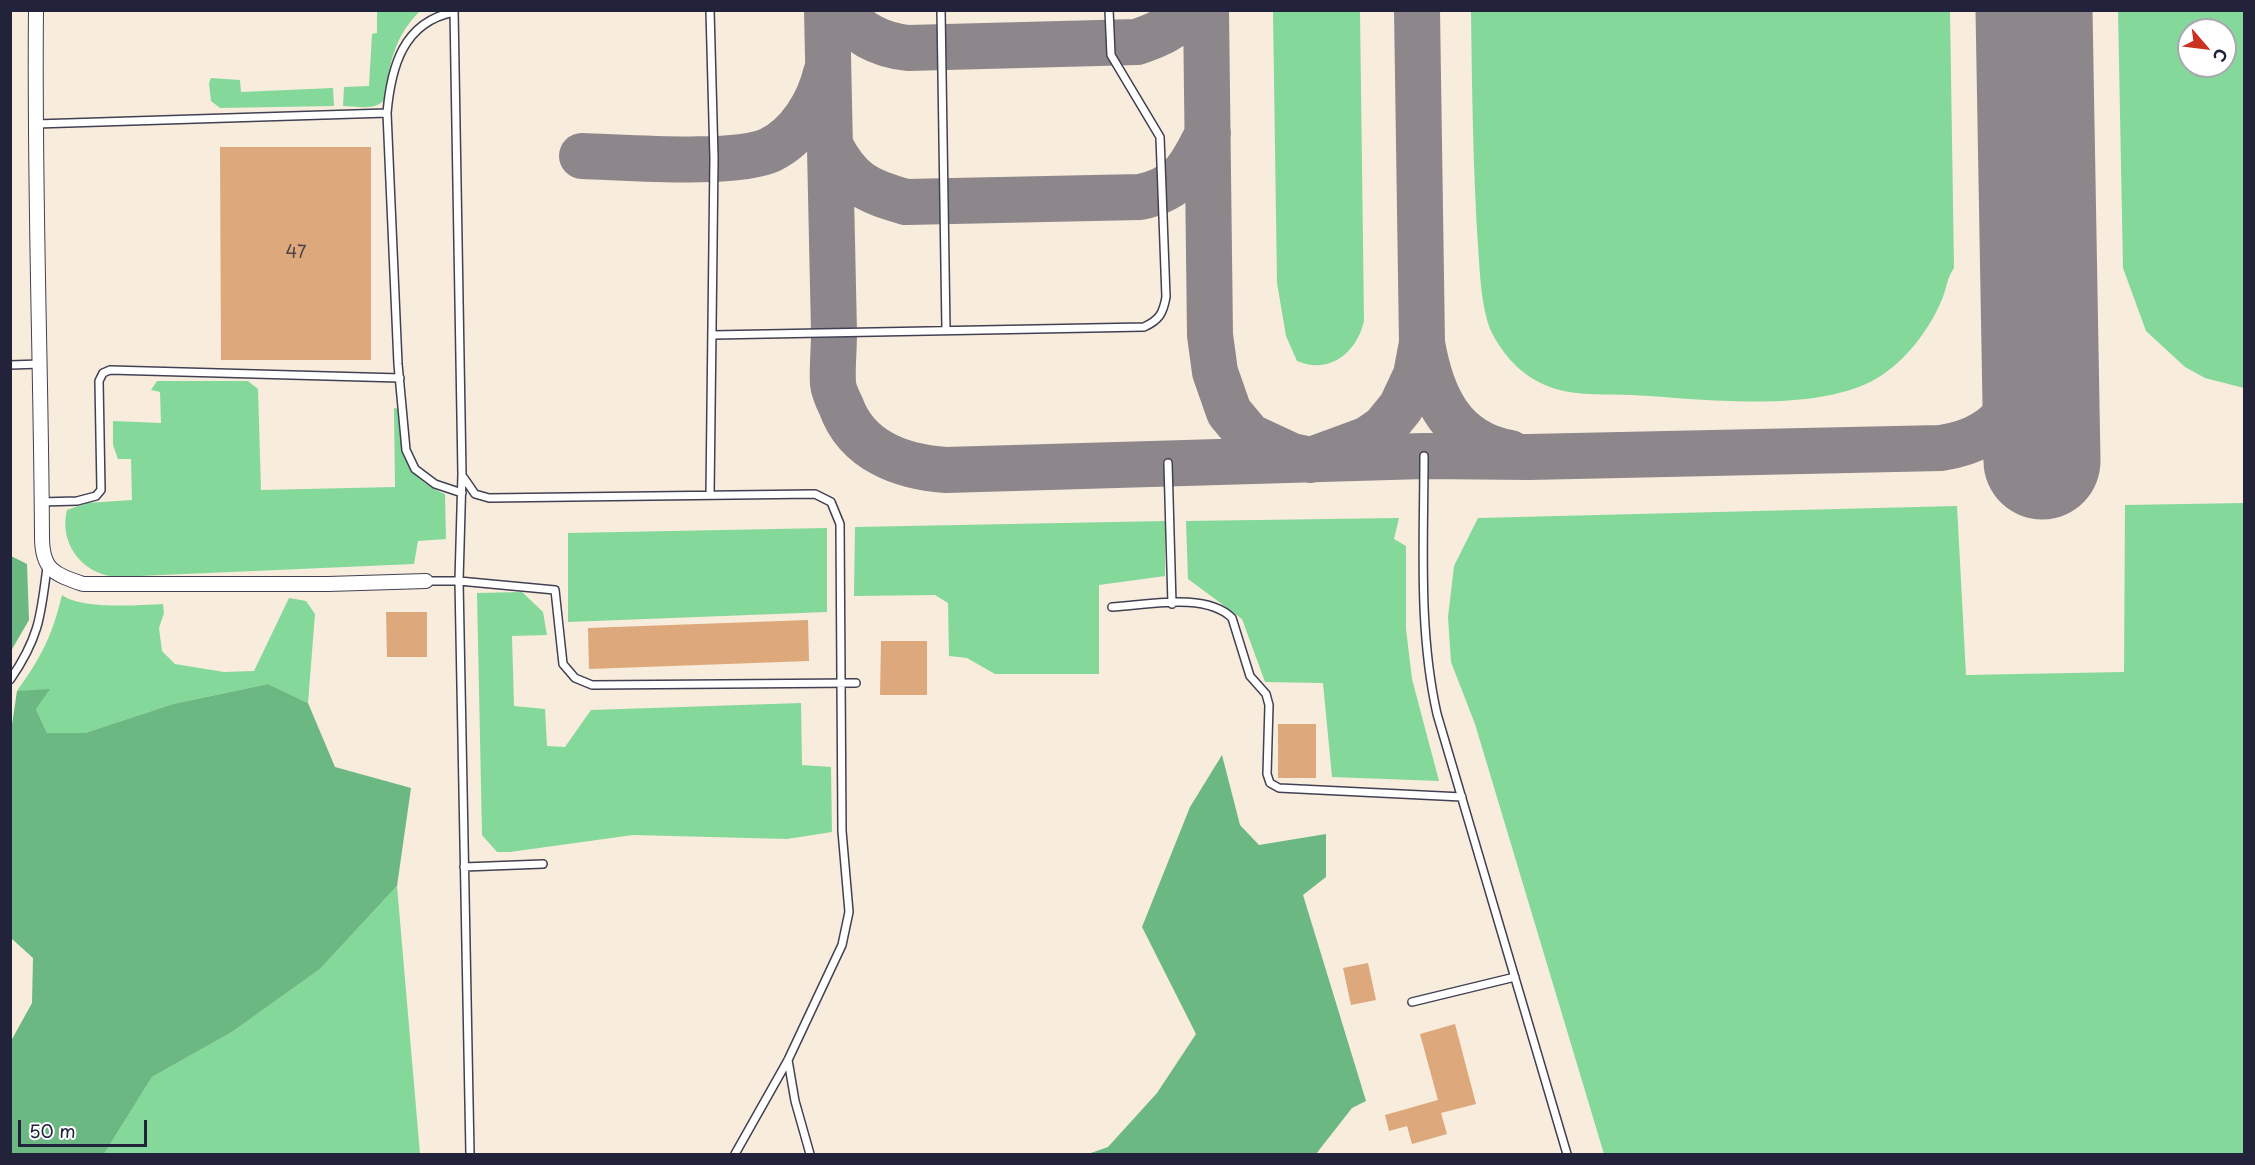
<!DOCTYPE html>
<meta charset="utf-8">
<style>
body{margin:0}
#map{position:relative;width:2255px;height:1165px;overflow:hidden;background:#f8ecdc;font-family:"Playpen Sans",sans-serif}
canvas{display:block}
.frame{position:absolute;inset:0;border:12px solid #22223b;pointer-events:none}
.north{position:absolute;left:2177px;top:18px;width:60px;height:60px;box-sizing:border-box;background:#fff;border:2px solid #a7a7b1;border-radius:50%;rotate:118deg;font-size:16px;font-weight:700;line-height:24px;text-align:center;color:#22223b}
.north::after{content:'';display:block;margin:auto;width:21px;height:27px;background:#c8321e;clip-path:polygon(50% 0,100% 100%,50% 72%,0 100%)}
.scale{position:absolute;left:18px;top:1120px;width:129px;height:27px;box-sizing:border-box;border:3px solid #22223b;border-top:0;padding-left:8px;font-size:18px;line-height:21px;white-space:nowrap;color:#22223b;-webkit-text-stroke:4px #fff;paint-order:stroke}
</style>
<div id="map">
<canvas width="2255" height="1165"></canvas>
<div class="frame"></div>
<div class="north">С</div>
<div class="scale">50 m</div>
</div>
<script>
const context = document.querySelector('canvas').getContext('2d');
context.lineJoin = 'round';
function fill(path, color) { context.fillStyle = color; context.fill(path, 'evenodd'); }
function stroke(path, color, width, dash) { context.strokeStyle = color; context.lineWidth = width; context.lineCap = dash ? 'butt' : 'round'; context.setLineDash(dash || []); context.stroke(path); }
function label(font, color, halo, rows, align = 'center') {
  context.font = font + ' "Playpen Sans",sans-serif'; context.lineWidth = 6; context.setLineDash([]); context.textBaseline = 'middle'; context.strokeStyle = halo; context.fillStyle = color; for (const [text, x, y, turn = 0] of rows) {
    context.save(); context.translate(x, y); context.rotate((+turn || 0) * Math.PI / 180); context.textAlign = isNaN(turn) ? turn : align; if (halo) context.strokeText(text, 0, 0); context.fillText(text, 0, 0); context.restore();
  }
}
fill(new Path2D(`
 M377,11H420C393,38 390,64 384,100C375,111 357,106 343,106L344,87L369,86L372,34L377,33Z
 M1273,11H1360L1364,321C1357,352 1330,375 1297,361L1286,336L1277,283Z
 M1471,11H1950L1954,268C1947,278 1947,286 1943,297C1931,327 1909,357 1882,375C1823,415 1703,399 1633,395C1609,394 1579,396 1556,389C1527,380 1508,362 1493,335C1481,312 1480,272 1478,246C1473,168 1472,89 1471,11Z
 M2118,11H2244V388L2205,378L2185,367L2146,331L2123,268ZM2189,30H2225V66H2189Z
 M211,78L240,80L241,92L333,88L334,106L220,108L211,101L209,83Z
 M157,381H248L258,389L261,490L395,487L394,408L399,409C403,448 403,478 445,494L446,539L418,541L414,564L139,576C128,576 112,578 102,574C75,565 60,537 67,510L87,503L132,500L131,459H118L113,445V421L161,423L160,392L151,390Z
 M2244,503V1154H1604L1475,724L1451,662L1448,617L1454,566L1478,518L1957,506L1966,675L2124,672L2125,505Z
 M1399,518L1394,539L1406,546V629L1412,679L1439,781L1332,777L1323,683L1265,682L1242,619L1188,579L1186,521Z
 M1165,521V576L1099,585V674H995L967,658L949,656L948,603L935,595L854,596L855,527Z
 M827,528V612L568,622V533Z
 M522,592L543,612L547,635L512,636L514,706L545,709L547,746L565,747L591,710L801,703L802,765L831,767L832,832L787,839L633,835L510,852H497L482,835L477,593Z
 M62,595C83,610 137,605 163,604L164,613L159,628L162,651L175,664L224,672L254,671L289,598L306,601L315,614L308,703L268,684L173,704L85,733H47L36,709L17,691C42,656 52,636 62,595Z
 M397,886L420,1154H104L152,1077L232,1032L320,969Z`), '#84d89a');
fill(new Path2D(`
 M11,556L27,564L29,620L11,651Z
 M268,684L308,703L335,767L411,788L397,886L320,969L232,1032L152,1077L104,1154H11V1041L32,1003L33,958L11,938L10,738L17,691L50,689L36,709L47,733H85L173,704Z
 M1222,755L1240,825L1259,845L1326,834V877L1303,895L1366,1101L1352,1108L1316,1154H1088L1108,1147L1157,1093L1196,1034L1142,927L1190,807Z`), '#6bb882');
stroke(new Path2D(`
 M827,10L834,333C834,350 832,368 833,384C834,392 838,400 841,406C857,451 902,467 946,470L1424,456L1529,457L1941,448C2011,438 2024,390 2040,330
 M841,10C857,34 881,45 908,48L1137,42C1157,35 1175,28 1188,10
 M1206,10L1210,335L1215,372L1229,412L1249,436L1292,456L1311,460L1368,439L1384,428L1401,407L1416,375L1422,343C1431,395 1451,443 1510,453
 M1417,10L1422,343
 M830,145C849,183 867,191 906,202L1140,197C1180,189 1191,168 1208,133
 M582,156C624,157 736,166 770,150C799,136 819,103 826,73`), '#8d878c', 46);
stroke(new Path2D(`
 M2034,10L2042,461`), '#8d878c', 117);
fill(new Path2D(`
 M220,147H371V360H221Z
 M386,612H427V657H387Z
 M808,620L809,661L589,669L588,628Z
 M881,641H927V695H880Z
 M1278,724H1316V778H1278Z
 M1368,963L1376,1000L1351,1005L1343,968Z
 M1455,1024L1476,1104L1441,1113L1447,1134L1412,1144L1407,1126L1389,1131L1385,1115L1438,1100L1420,1034Z`), '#dda87c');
const service = new Path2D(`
 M454,10L462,474L459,581L470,1154
 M941,10L946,330
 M454,12C403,22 391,67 387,113L398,364L406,450L415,469L435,484L462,493
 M36,124L387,113
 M713,335L1144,327C1159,320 1163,314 1166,297L1160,137L1111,55L1109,10
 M10,365L41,364
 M1424,456C1424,542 1418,629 1437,714L1567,1154
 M1168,463L1172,604
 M464,478L475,494L489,498L815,494L831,502L840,524L842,831L849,912L842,945L788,1060L735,1154
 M710,495L714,158L710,10
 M41,502L77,501L96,496L101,490L99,381L103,373L110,370L400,378
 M426,581H459L555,590L563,664L575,678L592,685L856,683
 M1112,607C1147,605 1206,592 1232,618L1250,676L1266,694L1269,705L1267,774L1270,783L1279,788L1462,797
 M10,680C39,638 41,616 47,567
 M464,867L543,864
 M1412,1002L1515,977
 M788,1060L795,1101L810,1154`);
const minor = new Path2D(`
 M36,10C34,186 41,362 42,537C42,570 54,574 83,584H328L426,581`);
stroke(service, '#424053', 10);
stroke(minor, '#424053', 16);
stroke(service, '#fff', 7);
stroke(minor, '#fff', 14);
label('18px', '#51444b', null, [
 ["47",296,253]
]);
</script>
